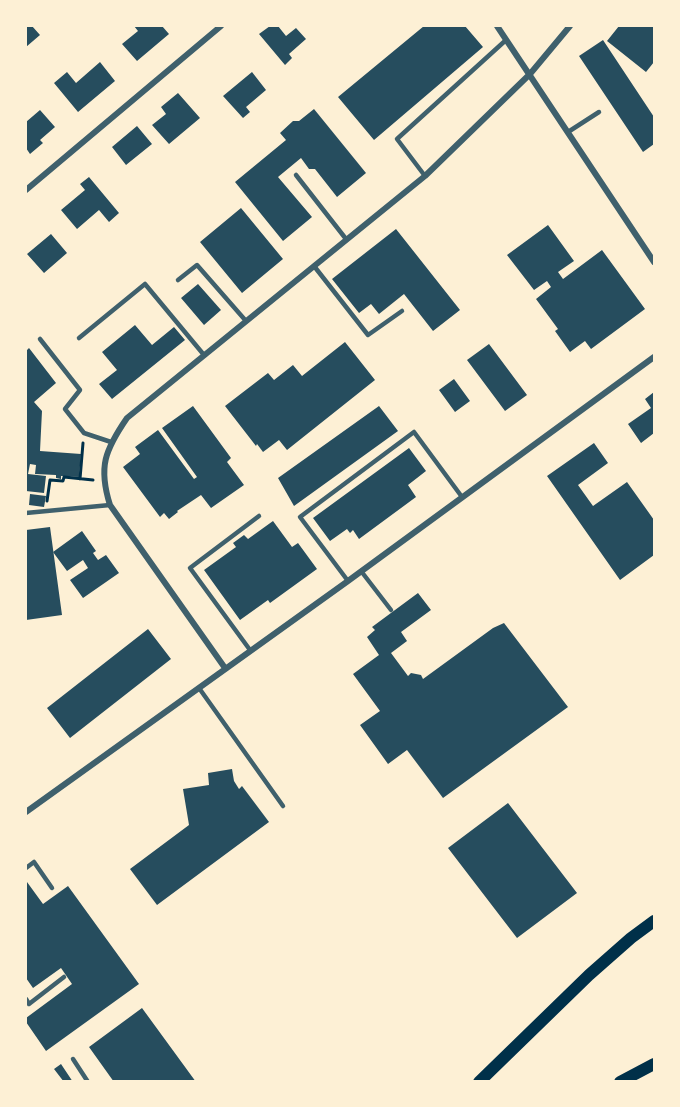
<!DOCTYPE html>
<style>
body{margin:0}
#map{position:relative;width:680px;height:1107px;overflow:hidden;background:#fdf0d5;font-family:"Golos Text",sans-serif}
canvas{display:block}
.frame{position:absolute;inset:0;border:27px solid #fdf0d5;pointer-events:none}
</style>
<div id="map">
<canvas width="680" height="1107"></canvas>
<div class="frame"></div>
</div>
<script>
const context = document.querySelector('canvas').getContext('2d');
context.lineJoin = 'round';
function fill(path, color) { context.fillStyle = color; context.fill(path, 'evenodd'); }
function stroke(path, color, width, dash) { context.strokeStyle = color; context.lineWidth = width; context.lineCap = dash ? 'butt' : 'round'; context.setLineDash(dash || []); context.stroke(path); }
fill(new Path2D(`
 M26,26H32L40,35L26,47Z
 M134,26H162L169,34L137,61L122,44L138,31Z
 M270,26H278L286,36L296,28L306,39L289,54L292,58L285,65L259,34Z
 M424,26H465L483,47L374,140L338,97Z
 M619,26H654V62L646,72L607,41Z
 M603,40L654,117V144L643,152L579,56Z
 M100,62L115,81L78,112L54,83L67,72L76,83Z
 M252,72L266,90L246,107L250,112L243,118L223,96Z
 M178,93L200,118L169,144L152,125L166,114L161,107Z
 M314,109L366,173L337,197L315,169H309L301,158L278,177L312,217L283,241L235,182L286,140L280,133L293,121H299Z
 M40,110L55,127L40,140L43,143L30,154L26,148V122Z
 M137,126L152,144L126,165L112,147Z
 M89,177L119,213L109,222L99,210L77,229L61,210L85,190L80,184Z
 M241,208L283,259L242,293L200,242Z
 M548,225L574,261L558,272L563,279L602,250L645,309L591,349L585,341L570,352L555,331L558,329L536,299L551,287L547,281L534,290L507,255Z
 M396,229L460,310L433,331L404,294L379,314L371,304L359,313L332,279Z
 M51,234L67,253L44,273L27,254Z
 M198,284L221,310L204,325L181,298Z
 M135,325L152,345L174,327L185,340L112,399L99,384L117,370L102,352Z
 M345,342L375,380L287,450L279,440L263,452L257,444L256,446L225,406L268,373L274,380L293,365L302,376Z
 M489,344L527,395L505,411L467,360Z
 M29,348L56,383L34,402L42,411L40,451L81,454L79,477L61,476V479L56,478V475L35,474L36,465L30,464L28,474L46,476L44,493L26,491V351Z
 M454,379L470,401L455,412L439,390Z
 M654,392V433L641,443L628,424L651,408L645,399Z
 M193,406L231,458L227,462L244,485L211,508L201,495L177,511L178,512L169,519L164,513L160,517L123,467L140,454L135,447L158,430L194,479L197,477L162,428Z
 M379,406L398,431L294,506L278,478Z
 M594,443L608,463L578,485L593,506L627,482L654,520V555L620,580L547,476Z
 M409,448L426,471L408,485L416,497L359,539L353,530L350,533L347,529L330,541L313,518Z
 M30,494L46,496L44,507L29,505Z
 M273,521L292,547L298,543L317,569L270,603L268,600L240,620L204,570L236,547L233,543L244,535L248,539Z
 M50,527L62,615L26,620V530Z
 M82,531L96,551L93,553L98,560L106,555L119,573L83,598L70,580L88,568L83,560L67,571L53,552Z
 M418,593L431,610L401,632L407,641L391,653L408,676L411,673L421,675L423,679L493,628L504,623L568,707L443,798L407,750L388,764L360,725L380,711L353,674L379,655L367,637L375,630L372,627Z
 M148,629L171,659L70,738L47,708Z
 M232,769L234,781L239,789L242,786L269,822L157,905L130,869L189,825L183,789L209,785L208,773Z
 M508,803L577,893L517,938L448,848Z
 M27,882L43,904L68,886L139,984L46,1051L26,1022V1018L72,984L61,968L33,988L26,978V883Z
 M142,1008L196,1082H114L89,1047Z
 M61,1064L73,1082H64L54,1069Z`), '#264d5e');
stroke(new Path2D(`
 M80,479L83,443
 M47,501L50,480L63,481L64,477L93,480`), '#003049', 3);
stroke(new Path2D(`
 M568,132L599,112
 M296,175L346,239
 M425,176L397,139L506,40
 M314,266L368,335L402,311
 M178,280L197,265L246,321
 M79,338L145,284L204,355
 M40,339L80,390L65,409L84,433L111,442
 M26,513L110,505
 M361,571L391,610
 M348,581L300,517L414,432L462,497
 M250,650L190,568L259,516
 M199,688L283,806
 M26,868L34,862L52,888
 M26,999L29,1004L64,977
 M73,1059L88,1082`), '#3f606c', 4.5);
stroke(new Path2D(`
 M497,26L654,262
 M26,190L221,26
 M225,668L110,505C98,467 105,450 127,418L425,176L530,74L570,26
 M26,812L348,581L654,357`), '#3f606c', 6);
stroke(new Path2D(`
 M479,1082L589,975L631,938L654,921
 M620,1082L654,1064`), '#003049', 12);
</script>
